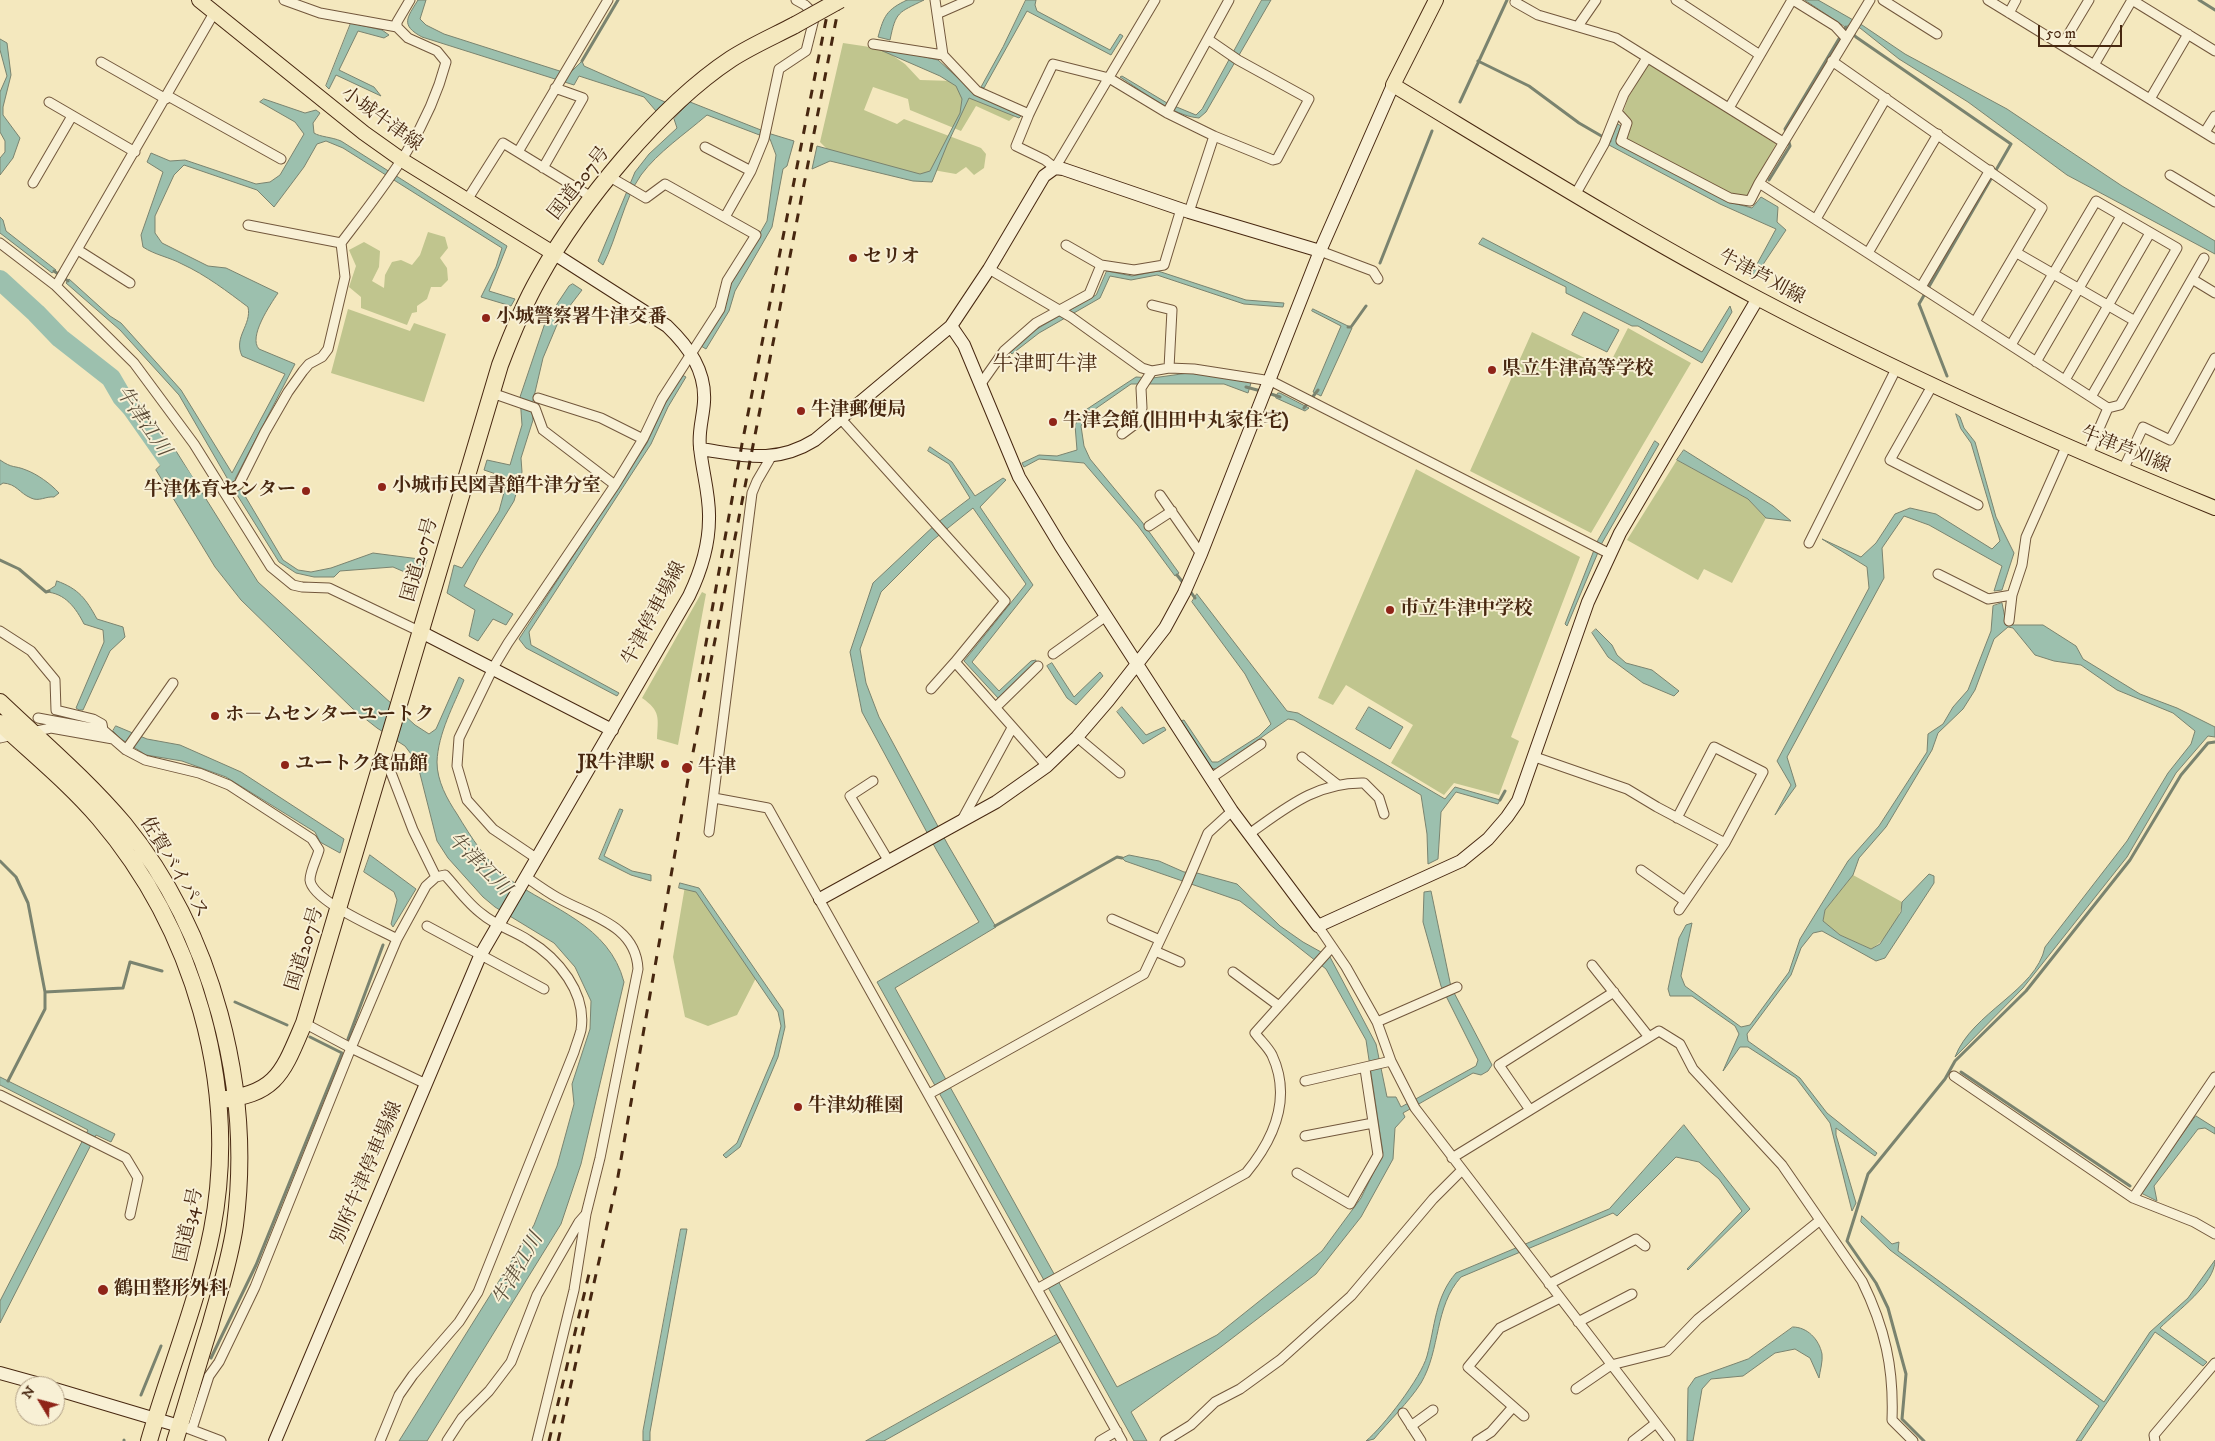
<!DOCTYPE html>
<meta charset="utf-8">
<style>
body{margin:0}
#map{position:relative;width:2215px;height:1441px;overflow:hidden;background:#f4e8be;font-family:"IM FELL DW Pica",serif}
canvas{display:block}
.north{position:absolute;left:15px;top:1376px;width:50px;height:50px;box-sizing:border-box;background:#f8f0d5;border:1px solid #b1a086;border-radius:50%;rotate:307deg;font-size:14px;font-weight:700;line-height:20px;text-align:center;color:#472710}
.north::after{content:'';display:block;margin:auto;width:18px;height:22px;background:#8f2418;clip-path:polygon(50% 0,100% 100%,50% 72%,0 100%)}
.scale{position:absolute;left:2038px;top:25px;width:84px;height:22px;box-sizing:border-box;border:2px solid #472710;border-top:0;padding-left:6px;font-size:15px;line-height:18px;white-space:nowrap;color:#472710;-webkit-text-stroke:4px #f8f0d5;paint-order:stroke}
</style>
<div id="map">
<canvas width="2215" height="1441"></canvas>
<div class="north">N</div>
<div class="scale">50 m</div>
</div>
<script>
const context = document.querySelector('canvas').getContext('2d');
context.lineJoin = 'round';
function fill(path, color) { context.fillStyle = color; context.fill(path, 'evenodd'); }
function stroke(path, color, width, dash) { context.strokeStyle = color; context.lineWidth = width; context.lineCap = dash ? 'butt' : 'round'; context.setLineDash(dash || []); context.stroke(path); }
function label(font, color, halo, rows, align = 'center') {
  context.font = font + ' "IM FELL DW Pica","Noto Serif JP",serif'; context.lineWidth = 4; context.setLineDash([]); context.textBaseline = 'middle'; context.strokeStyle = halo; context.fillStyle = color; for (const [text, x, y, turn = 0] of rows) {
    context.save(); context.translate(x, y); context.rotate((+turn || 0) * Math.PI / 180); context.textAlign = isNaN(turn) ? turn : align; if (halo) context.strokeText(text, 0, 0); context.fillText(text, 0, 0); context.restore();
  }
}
fill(new Path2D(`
 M843,43L883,49L905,64L920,80L953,81L971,95L1016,115L1009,121L976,106L961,131L910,110L908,99L873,87L864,110L897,124L904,119L981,148L986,154L984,168L974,175L966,167L956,174L933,170L919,178L829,151L820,142Z
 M1649,63L1776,144L1746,197L1732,194L1625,140L1632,120L1623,113L1628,98Z
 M428,232L445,237L448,248L440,258L447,268L448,280L441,287H431L427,299L417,306V312L412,313L407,325L361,308V297L349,287L356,266L349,250L364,242L380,251L379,267L372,281L384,288L385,275L392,262L401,260L412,265L420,255Z
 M348,309L410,331L414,323L446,334L424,402L331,373Z
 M1628,328L1691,363L1591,533L1470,471L1532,332L1607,369Z
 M1677,460L1748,499L1766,518L1732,583L1704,569L1698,580L1627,540Z
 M1416,469L1580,557L1511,737L1519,741L1499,795L1454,783L1444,795L1391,763L1413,725L1346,685L1333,705L1318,698Z
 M702,592L706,594L678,745L657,739C658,718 661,711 642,698Z
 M1853,875L1902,902C1901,918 1886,941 1871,949L1840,935L1823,922L1825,910Z
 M685,886L697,889L756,978L737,1015L708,1026L685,1017L673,957Z`), '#c0c58e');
const water = new Path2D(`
 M418,0H426L420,19L426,25L444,34L569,74L582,61L584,66L665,102L656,111L644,97L579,76L574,85L422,37C400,25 407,18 418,0Z
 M907,0H924C898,13 896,11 890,40L878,37C884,16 886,10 907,0Z
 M1026,0H1036L1035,5L1037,11L1110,50L1120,34L1123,36L1111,55L1027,11L984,88L981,87L1003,47Z
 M1262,0H1271L1206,112L1199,118C1173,116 1142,91 1120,77L1122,76L1167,103L1196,115L1202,109Z
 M1805,0H1818L1862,25L1905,54L2007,109L2122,186L2215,241V254L2067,175L1968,102L1899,59L1860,28L1850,24L1846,27Z
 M351,23L382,30L389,35L384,38L358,31L339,70L374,87L381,96L336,75L329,89L326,86Z
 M0,39L7,43L11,75L3,107V115L20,138L13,158L0,175V158L5,152V141L0,132V92L7,76L0,50Z
 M878,46L938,60L977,95L1021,116L1019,118L969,98L947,145L932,182L913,181L830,161L812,169L817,146L920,174L930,171L960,113L962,99L956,86L940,76L878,49Z
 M264,99L305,113L316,110L320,113L313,123L314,133C320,137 332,137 341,141L507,246L489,291L515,299L511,306L481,297L496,267L502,248L343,148L326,141L317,144L304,167L274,207L257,190L184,165L174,175L155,216V233L162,243L208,266L226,268L278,293C270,305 248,337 259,349L295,364L235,479L283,560L298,570L311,572L331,568L373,553L427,560L421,579L393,567L340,571L334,577H314L296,573L279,562L234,490L179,395L120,330L66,283L69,279L110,316L121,323L181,390L232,473L285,374L242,356C233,337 252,325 248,307C228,292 206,275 182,264C169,257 155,255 143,247L141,235L163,172L147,162L151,153L170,161L185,160L256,184L270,182L280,175L304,134L295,122L260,102Z
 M690,102L771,134L794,141L787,166L783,169L772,227L735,291L729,311L706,349L701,346L724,309L731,283L767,221L776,155L770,139L707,115C685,134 658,152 641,175C624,199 617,238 603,265L598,261L635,172L649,154L677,128L674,119Z
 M1616,123L1621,126L1616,139L1619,145L1729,202L1752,208L1761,197L1778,207L1777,222L1786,230L1754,278L1750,277L1776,229L1720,204L1609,145Z
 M0,217L3,220L6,231L56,270L52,273L0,233Z
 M1483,238L1702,352L1730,306L1732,312L1702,363L1638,326H1632L1566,293V287L1479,244Z
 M1107,271L1132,276L1158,271L1246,300L1284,303L1283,307L1244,304L1157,275L1131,280L1110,276L1100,298L1039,333L1012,354L1010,352L1035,330L1096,295Z
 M573,284L582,290L559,320L543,358L532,405L533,420L521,458L522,472L514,501L479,558L464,586L513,614L506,625L493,619L478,641L469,636L475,610L447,593L454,565L462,568L499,511L508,478L484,470L487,460L510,465L522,425L520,397L545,323L536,318L541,310L551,313L569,286Z
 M1313,309L1352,328L1321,396L1313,392L1341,326L1312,311Z
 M1584,312L1619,330L1607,352L1572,335Z
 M1189,373L1226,377L1251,383L1248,393L1224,384H1131L1088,414L1081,426L1084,446L1090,459L1142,522L1179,573L1175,576L1138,526L1084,463L1039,459L1024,467L1022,463L1039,455L1057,456L1077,450L1075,425L1084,411L1136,377L1152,378Z
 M682,375L686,377L668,407L651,444L529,632L531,645L619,693L617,696L526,648L519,639L647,443L664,406Z
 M1278,393H1280L1309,408L1305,411L1276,398Z
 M1956,414L1960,417L1964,428L1975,442L1996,517L2014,553L2002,590L1994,591L2002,566L1929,525L1904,516L1882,548L1884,578L1787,757L1796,786L1775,815L1791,785L1777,761L1869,588L1867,567L1822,539L1861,557L1876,543L1895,514L1910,508L1936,514L1992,549L2000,541L1971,443L1961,429Z
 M1655,441L1659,444L1602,543L1567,626L1565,624L1598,540Z
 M930,447L952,462L975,496L1003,478L1006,480L980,507L1033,585L972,662L999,691L1031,661L1036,660V665L998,698L964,661L1026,584L973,508L933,540L881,592L860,649L866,683L879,717L948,845L996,927L895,988L1117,1387L1217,1335L1322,1251L1361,1198L1383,1153L1366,1040L1326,969L1240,901L1125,861L1122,858L1129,855L1159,861L1184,872L1197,873L1237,884L1280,926L1303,942L1330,957L1376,1044L1387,1097H1396L1401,1107L1476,1066L1478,1060L1441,986L1423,922L1424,892L1431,891L1451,987L1492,1065L1488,1071L1481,1075L1473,1073L1403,1113L1405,1117L1395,1128L1393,1159L1361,1217L1316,1274L1222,1346L1131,1412L1147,1441H1134L877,982L979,922L937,851L862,712L850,652L873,583L937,523L970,498L949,464L928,451Z
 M1684,450L1773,506L1791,521L1766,518L1748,499L1677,460Z
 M176,451L258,582L415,725L429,734L436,729L459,677L464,680C454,705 438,733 437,762C437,781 447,799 457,814C471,837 487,863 509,879C552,909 609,925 624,982L581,1164L561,1224L427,1441H399L534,1225L557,1166L574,1104L572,1084L590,1029L591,1001L575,967L554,943L495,907L483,897L448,858L437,841L417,762L405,746L377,728L353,709L241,600L215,567L156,470Z
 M0,460C13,469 14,465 26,470C37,474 51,484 59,493L54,497C46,496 39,502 31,498C19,493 17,484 3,483L0,485Z
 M57,581C79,589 86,599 97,619L123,627L125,637L110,651L83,710H79L76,708L104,642L103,630L84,624C76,608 65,593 46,592L55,586Z
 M1197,594L1287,711L1298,713L1445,799L1455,787L1500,800L1498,804L1456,792L1441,812L1438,859L1428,864L1427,834L1421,795L1294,720L1288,719L1216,769L1210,768L1180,721L1184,720L1212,762H1218L1259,736L1271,724L1245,674L1192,602Z
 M2002,603L2006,623L2013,625H2043L2076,646L2083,659L2140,694L2177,708L2215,727V737L2208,736L2176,773L2127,857L2023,988L1955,1057C1972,1012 2036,991 2045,947L2127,841L2168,773L2191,744L2195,731L2173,713L2117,690L2081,665L2054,661L2035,655L2013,628L2008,627L1994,639L1975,690L1963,709L1938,733L1932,750L1886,827L1859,858L1853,875L1825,910L1823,921L1840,935L1871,949L1880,944L1901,912L1902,902L1929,874L1934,876V883L1885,958L1876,961L1822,931L1813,933L1801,948L1791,975L1747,1034L1748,1041L1800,1078L1827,1113L1877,1153L1875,1156L1836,1128V1135L1856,1203L1852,1211L1830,1123L1796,1078L1748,1047H1740L1723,1071L1739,1034L1735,1026L1692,996H1670L1668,989L1679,938L1686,925L1692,923L1681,976L1685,986L1741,1027L1750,1025L1789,972L1800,939L1848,861L1879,826L1927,752L1928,734L1943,724L1953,707L1968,690L1991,631L1993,606Z
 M1596,629L1612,645L1617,655L1626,663L1652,670L1679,691L1674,696L1643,683L1608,657L1592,633Z
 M1052,663L1074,697L1100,672L1103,676L1076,705L1067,698L1047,666Z
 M1122,707L1146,735L1164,727L1166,730L1143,744L1117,712Z
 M1369,707L1403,727L1390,749L1356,729Z
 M116,726L147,739L180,745L241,772L344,839L340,853L320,842L315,832L226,777L182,761L146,755L121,739L113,731Z
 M620,809L623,810L604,856L632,871L651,875V881L631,875L599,859Z
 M370,855L416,889L393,927L391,924L397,900L394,892L364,872Z
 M680,883L699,888L783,1010L785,1027L778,1057L740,1147L726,1158L723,1155L737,1143L774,1055L781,1026L778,1012L696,892L679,888Z
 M0,1077L115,1134L111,1142L96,1135L0,1323V1301L88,1130L0,1085Z
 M2196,1116L2215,1128V1134L2205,1128L2198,1129L2154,1186L2157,1201L2141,1193Z
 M1684,1125L1750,1209L1688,1270L1687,1269L1742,1211L1719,1179L1699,1162L1676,1157L1617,1216L1613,1213L1461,1277C1434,1307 1441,1349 1421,1383C1409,1402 1388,1422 1374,1439L1366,1441C1383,1427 1421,1378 1427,1356C1435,1327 1435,1297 1456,1273L1609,1209Z
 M1862,1216L1892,1244L1899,1242L1898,1251L2104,1402L2150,1332L2188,1298L2215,1260C2215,1284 2177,1311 2160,1328L2207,1362L2203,1366L2155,1332L2081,1441H2076L2099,1406L1890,1250L1861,1222Z
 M681,1229H687L650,1432V1441H643V1431Z
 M1793,1327C1807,1327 1819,1339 1822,1354C1823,1361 1820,1371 1819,1378L1810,1358L1795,1349L1775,1353L1743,1376L1711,1379L1702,1389L1693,1441H1687L1688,1388L1695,1378L1748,1359Z
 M1058,1334L1062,1341L884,1441H866Z`);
fill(water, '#9cc0ae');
stroke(water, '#7a836f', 1);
stroke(new Path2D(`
 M2199,0L2215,10
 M582,61L618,0
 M1478,61L1529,86L1579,123L1610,141
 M1460,102L1507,0
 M1786,133L1785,129L1846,27L1856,37L2011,144L1919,304L1947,376
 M1769,180L1790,146L1788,139
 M1380,263L1432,131
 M54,271L68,281
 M1348,327H1351L1366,306
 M1246,387L1261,391
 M1268,393L1280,397
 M1304,408L1318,390
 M0,560L19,569L46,592L49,591
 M1177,575L1184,584
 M1190,591L1195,598
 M1500,800L1505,791
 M0,861L16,877L28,903L45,992V1009L8,1081
 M995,926L1117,857L1122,858
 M45,992L123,988L130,962L162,971
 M235,1002L287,1025
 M348,1039L383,945
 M1961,1072L2130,1186
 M211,1358L256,1265L342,1053L310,1037
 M141,1395L161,1346
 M124,1441V1440
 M1924,1441L1902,1419L1906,1374L1888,1308L1876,1283L1847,1241L1868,1174L1945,1079L1955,1061L2026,991L2130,860L2181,775L2208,743L2215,742`), '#7a836f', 3);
stroke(new Path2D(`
 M0,280L36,313L60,338L111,378L122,397L132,408L184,482`), '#9cc0ae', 20);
const street = new Path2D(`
 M935,0L943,55L977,91L1029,114L1016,146L1045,160L1055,168L1155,0
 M1516,0L1515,2L1538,15L1616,38L1783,142
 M1676,0L1760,55L1729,108
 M1793,0L1835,26L1846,38
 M1870,0L1759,183L2108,408
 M1883,0L1937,34
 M1988,0L2215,139
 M2009,13L2016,0
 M937,14L969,0
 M1578,26L1596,0
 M397,27V22L410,0
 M873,44L943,55
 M2062,45L2089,0
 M1760,55L1792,0
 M1832,61L2042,208L1975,322
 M101,62L166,99
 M2094,65L2132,0L2215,51
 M168,96L281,159
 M2150,99L2188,34
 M49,102L135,152
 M1617,112L1627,123L1621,141L1730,198L1750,201L1759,183
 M1167,113L1229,0
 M1029,114L1053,64L1109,78L1167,113L1214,136L1273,160L1277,159L1309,99L1238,60L1209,40
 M2205,132L2215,116
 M705,147L751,171
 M518,152L608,0
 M543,168L583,98L555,88
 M2170,175L2215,202
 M33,183L72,116
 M1575,195L1604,144L1624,94L1647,58
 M467,200L503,143L593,198
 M1189,212L1214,136
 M725,217L751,171L764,139L779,69L806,51L815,15L805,5L796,0
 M1816,219L1886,98
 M248,225L341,243
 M0,243L56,286L134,363L194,444L271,567L293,585L302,587L329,588L421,632
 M1066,245L1101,265L1134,270L1164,265L1181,209
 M78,250L130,283
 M1320,251L1373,271L1378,279
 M1868,253L1938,134
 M2017,253L2135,321
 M989,269L1071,317L1142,368L1152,371L1169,368L1194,369L1271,381L1610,554
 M2192,279L2215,293
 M56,286L214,13
 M1921,287L1990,170
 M1152,305L1172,310L1169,368
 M2011,345L2096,201L2177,248L2091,397
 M2036,362L2121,216
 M2065,380L2150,233
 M980,385L1004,351L1036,323L1089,294L1101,265
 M1932,386L1890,460L1978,505
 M492,393L535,408L543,430L615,485
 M538,398L601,418L643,439
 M841,419L1005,601L955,662L1047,766
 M1122,434L1138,422L1142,408L1141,388L1152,371
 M2087,456L2108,408L2120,405L2204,258
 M2123,470L2143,427L2170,440L2215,358
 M225,493L239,484L265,432L288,392L303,371L309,364L322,357L328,349L345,277L341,243C385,185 427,134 446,62L437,51L408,38L397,27L320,13L284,0
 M1160,495L1201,554
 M1149,526L1172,511
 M1809,543L1896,369
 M1938,574L1988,599L2012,595
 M2009,621L2012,595L2022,565L2026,537L2066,447
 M0,631L31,651L55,680L56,710L93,719L102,724L103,730
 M1053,654L1106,616
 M931,689L955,662
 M996,707L1038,666
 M38,718L103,730L126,750L145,760L199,773L229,785L312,839L319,850C317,858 310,871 310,880C312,901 379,929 397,939
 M32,732L51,728L113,739
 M1077,737L1120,773
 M0,738L13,735
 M126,750L173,683
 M1302,757L1338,785
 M1535,757L1627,789L1657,807L1725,843
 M381,764L390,770L413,830L436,877
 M1211,778L1261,744
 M873,781L850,796L888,860
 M714,798L768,808L1122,1441
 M1677,818L1714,747L1763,772L1725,843L1679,910
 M962,820L1012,728
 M709,832L752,493L757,481L771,457
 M1249,834C1286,808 1316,782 1364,783L1379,798L1384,814
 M536,858L493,829L467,800L457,766L459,738L493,668L508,643L615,485L643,439L662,399L720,309L727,281L756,235L665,184L646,198L610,177
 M1641,870L1685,901
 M526,877C536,884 547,892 558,898C590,916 636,925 638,969L600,1158L586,1214L574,1290L537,1441
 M1112,919L1160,940
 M427,926L544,989
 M1318,926L1346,967L1377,1022L1391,1061L1415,1108L1670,1441
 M1155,951L1180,962
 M1592,965L1649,1037
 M1233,972L1279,1006
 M1377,1022L1457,987
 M304,1023L351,1048L426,1084
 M1954,1076L2133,1198L2194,1222L2215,1234
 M1305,1081L1391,1061
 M929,1094L1144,974L1186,885L1208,833L1232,811
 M0,1095L126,1158L138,1178L130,1215
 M1530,1110L1499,1065L1614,992
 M1305,1136L1373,1123
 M1452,1158L1659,1031L1680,1044L1693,1069L1782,1165L1862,1281C1885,1328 1894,1368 1892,1420L1913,1441
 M1297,1173L1350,1204L1378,1155L1365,1069
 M2133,1198L2215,1077
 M1549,1284L1636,1239L1645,1246
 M1037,1289L1246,1173C1274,1139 1292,1098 1272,1055C1268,1047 1260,1040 1255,1033L1332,947
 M1578,1322L1632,1294
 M1576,1389L1611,1365L1667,1351L1698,1319L1819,1221
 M1403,1413L1421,1441
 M1524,1416L1468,1367L1500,1328L1560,1298
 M1411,1426L1433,1410
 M187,1428L221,1441
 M192,1429L209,1376L219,1362L255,1287L351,1048L397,939L426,886L436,877L445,875C457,888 468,904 482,914C496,926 513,930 528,940C558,958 587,993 581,1030C579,1038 576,1045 574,1052L478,1292L459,1322L413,1375L399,1395L380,1441
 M447,1441L462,1418L489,1391L511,1362L537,1295L579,1222L586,1214
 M1100,1441L1117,1431
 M1165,1441L1191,1425L1215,1402L1240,1389L1280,1360L1351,1296L1433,1199L1462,1170
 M1477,1441L1491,1432L1513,1407
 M1633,1441L1656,1423
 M2155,1441L2154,1435L2215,1363`);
const secondary = new Path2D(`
 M951,326L964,345L1019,477L1060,545L1232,811L1318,926L1461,861L1488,839L1507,817L1518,801L1588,602L1620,533L1758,298
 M700,449C743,455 775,465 815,440L951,326L989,269L1044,176L1055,168L1063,169L1189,212L1320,251
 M421,632L612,730
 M820,899L996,802L1047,766L1077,737L1108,701L1165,628L1184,593L1201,554L1320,251L1393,85
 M0,1373L47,1386
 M55,1389L179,1426
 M275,1441L480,956L689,596C701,571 709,547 709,519C710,495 702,471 700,447C698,432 703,418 704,402C706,371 689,347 667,326L553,253`);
const primary = new Path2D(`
 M199,0L364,133L402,160L553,253
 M1436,0L1393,85C1514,158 1634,233 1759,299C1907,377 2060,445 2215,508`);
const highway = new Path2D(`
 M0,702C42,742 87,780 124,824C213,933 253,1087 235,1225C230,1260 219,1293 210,1326C198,1364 187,1403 175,1441
 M0,723C33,754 69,783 99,818C193,928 240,1085 212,1230C198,1301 169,1371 149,1441
 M218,1100C277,1095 283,1072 304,1023L500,365C511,336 523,306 539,278C580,204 660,106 731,59C751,46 774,36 795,25`);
stroke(street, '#72573c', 11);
stroke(secondary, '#472710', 14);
stroke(primary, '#472710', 16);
stroke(highway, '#472710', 18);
stroke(street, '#f8f0d5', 9);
stroke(secondary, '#f8f0d5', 12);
stroke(primary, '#f4e8be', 14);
stroke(highway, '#f4e8be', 16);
stroke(new Path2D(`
 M699,682L742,444L830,0
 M549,1441L590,1270
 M558,1441L617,1182L690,768L840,0`), '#472710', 3, [9, 9]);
const highwayBridge = new Path2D(`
 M795,25L840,0`);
stroke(highwayBridge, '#472710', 18, []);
stroke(highwayBridge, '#f4e8be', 16);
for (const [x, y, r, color] of [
 [853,258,5,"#8f2418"],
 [486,318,5,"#8f2418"],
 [1492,370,5,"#8f2418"],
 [801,411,5,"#8f2418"],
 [1053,422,5,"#8f2418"],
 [382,487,5,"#8f2418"],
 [306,491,5,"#8f2418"],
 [1390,610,5,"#8f2418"],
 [215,716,5,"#8f2418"],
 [665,764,5,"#8f2418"],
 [285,765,5,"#8f2418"],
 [687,768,6,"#8f2418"],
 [798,1107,5,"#8f2418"],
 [103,1290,6,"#8f2418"]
]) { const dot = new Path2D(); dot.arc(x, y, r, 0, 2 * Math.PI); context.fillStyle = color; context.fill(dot); stroke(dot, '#f8f0d5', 2); }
label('19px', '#472710', '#f8f0d5', [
 ["小城牛津線",381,120,36],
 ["国道207号",580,184,-52],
 ["牛津芦刈線",1761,278,28],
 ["牛津芦刈線",2125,451,22],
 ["国道207号",421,560,-74],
 ["牛津停車場線",655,614,-62],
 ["佐賀バイパス",173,868,59],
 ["国道207号",306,949,-73],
 ["別府牛津停車場線",368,1173,-67],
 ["国道34号",190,1225,-78]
]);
label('bold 19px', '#472710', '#f8f0d5', [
 ["セリオ",863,258],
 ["小城警察署牛津交番",496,318],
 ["県立牛津高等学校",1502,370],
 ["牛津郵便局",811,411],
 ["牛津会館 (旧田中丸家住宅)",1063,422],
 ["小城市民図書館牛津分室",392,487],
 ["牛津体育センター",296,491,"right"],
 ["市立牛津中学校",1400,610],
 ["ホ－ムセンターユートク",225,716],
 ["JR牛津駅",655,764,"right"],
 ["ユートク食品館",295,765],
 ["牛津",698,768],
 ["牛津幼稚園",808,1107],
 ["鶴田整形外科",114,1290]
], 'left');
label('italic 20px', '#5c4d38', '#f8f0d5', [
 ["牛津江川",142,422,55],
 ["牛津江川",478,865,45],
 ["牛津江川",519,1270,-60]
]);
label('21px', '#472710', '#f8f0d5', [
 ["牛津町牛津",1045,366]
]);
</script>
